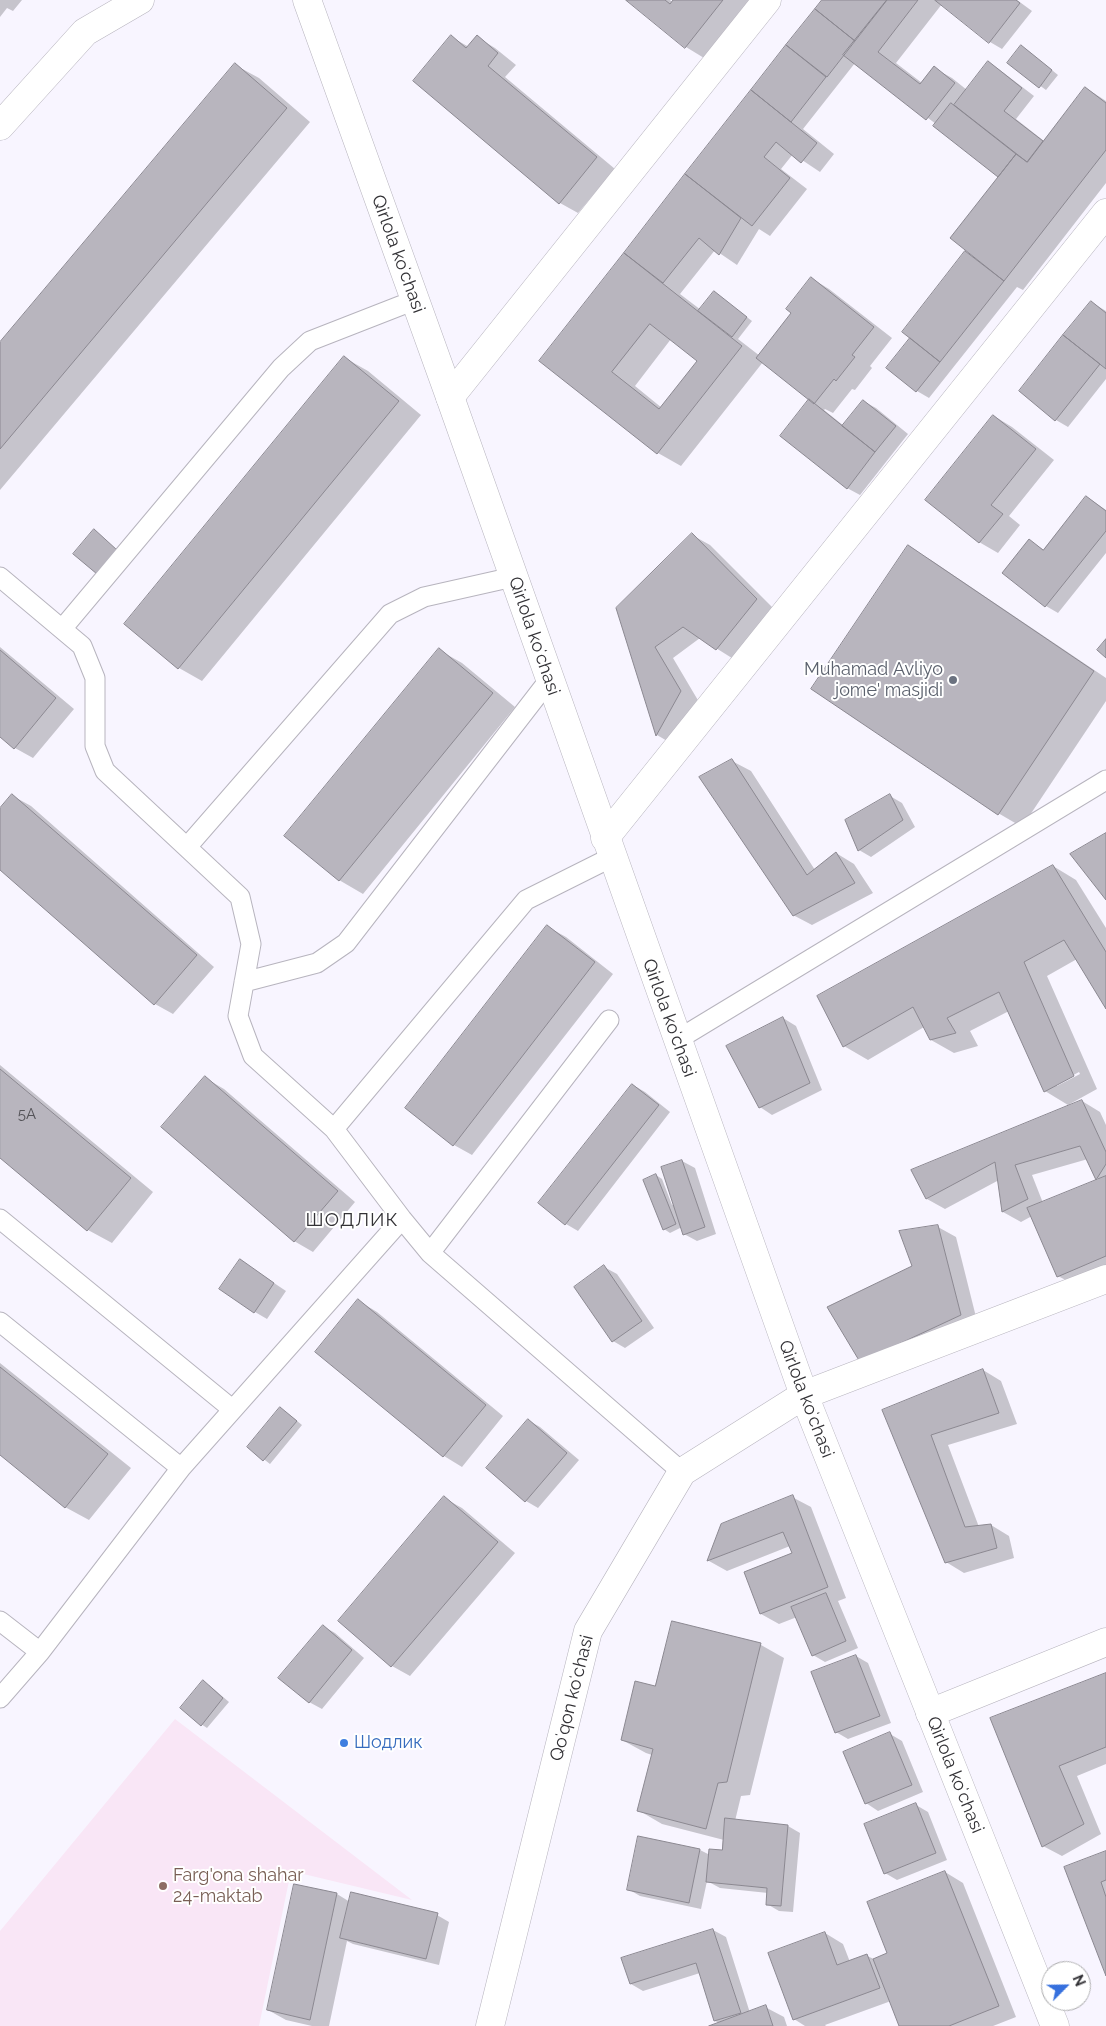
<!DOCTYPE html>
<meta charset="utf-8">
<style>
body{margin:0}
#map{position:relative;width:1106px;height:2026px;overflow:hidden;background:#f8f5ff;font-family:Raleway,sans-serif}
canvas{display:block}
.north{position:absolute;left:1041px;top:1961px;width:50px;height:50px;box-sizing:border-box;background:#fff;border:1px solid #adadaf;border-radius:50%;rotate:67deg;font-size:14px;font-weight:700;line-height:20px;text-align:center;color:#333236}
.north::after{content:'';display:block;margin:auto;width:18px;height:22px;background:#3670de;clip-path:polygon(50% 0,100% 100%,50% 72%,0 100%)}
</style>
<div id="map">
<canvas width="1106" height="2026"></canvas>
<div class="north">N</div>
</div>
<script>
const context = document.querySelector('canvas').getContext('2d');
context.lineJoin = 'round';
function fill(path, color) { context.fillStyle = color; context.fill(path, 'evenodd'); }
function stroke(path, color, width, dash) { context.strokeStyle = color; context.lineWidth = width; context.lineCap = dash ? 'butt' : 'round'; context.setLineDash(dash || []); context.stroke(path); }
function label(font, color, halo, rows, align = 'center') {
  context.font = font + ' Raleway,sans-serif'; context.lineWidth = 4; context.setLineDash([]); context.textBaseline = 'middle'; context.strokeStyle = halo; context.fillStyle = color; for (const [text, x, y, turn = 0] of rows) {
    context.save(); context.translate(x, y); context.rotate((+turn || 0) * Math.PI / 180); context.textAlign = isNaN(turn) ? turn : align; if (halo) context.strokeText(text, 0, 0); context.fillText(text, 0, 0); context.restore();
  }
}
fill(new Path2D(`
 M175,1719L412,1900L291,1871L259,2026H0V1931Z`), '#f9e6f6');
fill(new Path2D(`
 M0,0H22L13,11L7,8L0,17Z
 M628,0H670L673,3L675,0H750L704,58L686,47Z
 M823,0H1017L1032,11L1002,49L990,42L942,4L896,63L922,83L934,68L952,78L967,90L988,62L1000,70L1034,96L1016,119L1044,141L1086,88L1106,101V183L1023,290L1017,287L929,398L917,391L888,368L912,338L966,252L972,256V254L1000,177L936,124L855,63L803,129L834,154L820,172L793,154L781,169L807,189L770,236L759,229L737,265L715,250L680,294L701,310L715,293L752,321L738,339L760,356L793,313L811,278L829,289L892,338L870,366L872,368L855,390L852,389L833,413L825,409L824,410L844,426L863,401L876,408L908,434L860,495L847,488L810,400L763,362L681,466L658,453L541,361L629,257L630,256L626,253ZM671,339L699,361L662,408L635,386Z
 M451,37L469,47L477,37L495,48L516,65L505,77L615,169L578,213L560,203Z
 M1027,50L1058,75L1046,90L1009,63Z
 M235,65L259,78L310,122L0,490V344Z
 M1091,302L1106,311V379L1068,427L1056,420Z
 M345,358L368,371L421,415L202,681L179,668Z
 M994,416L1012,427L1054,460L1009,516L1020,525L998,553L979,542Z
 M1087,497L1106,510V553L1058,613L1046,606L1030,541L1044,550Z
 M692,535L710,545L775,610L735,660L700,638L673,658L699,702L674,745L657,735L618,608Z
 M908,547L931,560L1106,678V701L1022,827L998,813Z
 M0,647L74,709L33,758L15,748L0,736Z
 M439,650L462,663L515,707L363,894L339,880Z
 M732,761L751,771L815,870L836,853L854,864L873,893L812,925L793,915Z
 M13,796L31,806L214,967L173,1014L155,1004L0,868V810Z
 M890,796L902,803L915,827L871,857L859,850L846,821Z
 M1053,866L1076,880L1106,928V1007L1077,959L1047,976L1097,1089L1068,1105L1045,1091L1009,1011L970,1031L978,1046L954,1053L931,1040L924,1027L868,1060L844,1046L819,997ZM1079,1072L1080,1074L1057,1086V1084Z
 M548,927L566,937L613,974L472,1155L454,1145Z
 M783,1018L796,1026L822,1090L772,1115L760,1107Z
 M0,1065L153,1192L112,1243L88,1230L0,1156Z
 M205,1078L224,1089L355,1202L313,1252L294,1241Z
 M633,1085L645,1092L670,1112L578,1231L566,1224Z
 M1082,1101L1100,1112L1106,1125V1274L1077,1286L1058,1276L1032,1216L1021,1222L1003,1212L999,1180L945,1209L927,1199ZM1088,1159L1099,1180L1043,1203L1032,1175Z
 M682,1161L695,1168L716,1234L697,1241L684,1234L682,1227L670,1233L664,1229L656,1175L662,1179L672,1205L674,1204Z
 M938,1227L956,1237L978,1325L879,1371L913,1267Z
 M241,1261L286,1291L267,1319L255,1312Z
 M604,1267L617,1274L654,1328L625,1348L613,1341Z
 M359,1301L377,1312L503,1416L462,1467L444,1456Z
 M0,1363L131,1468L89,1520L65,1507L0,1454Z
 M983,1370L1001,1381L1017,1424L948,1445L979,1527L991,1525L1009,1536L1014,1558L964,1573L946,1562L884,1411Z
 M286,1412L302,1425L270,1464L248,1447Z
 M528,1420L540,1427L579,1460L538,1508L526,1501Z
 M792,1497L811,1507L846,1598L838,1601L858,1648L825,1662L813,1655L797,1617L779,1624L761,1614L745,1573L794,1554L790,1546L727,1571L709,1561L722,1525Z
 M444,1498L462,1508L515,1553L410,1676L392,1666Z
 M323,1626L335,1633L364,1658L322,1709L309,1702Z
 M761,1645L784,1658L750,1795L741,1796L735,1821L788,1826L800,1833L793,1912L779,1911L767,1904L768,1893L720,1888L707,1881L701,1909L640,1896L628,1889L700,1850L710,1855L723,1851L724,1840L662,1824L638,1810L652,1755L646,1753L622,1740L656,1688Z
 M856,1656L868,1663L891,1723L848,1739L836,1732Z
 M1106,1675V1764L1077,1776L1101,1834L1062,1856L1043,1846L992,1719Z
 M209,1685L229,1702L207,1728L201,1724Z
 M890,1734L902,1741L923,1792L878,1811L866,1803Z
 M916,1805L928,1812L947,1860L897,1880L885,1873Z
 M1106,1852V1973L1065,1868Z
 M945,1872L963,1883L1016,2017L993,2026H901L891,2001L825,2025L826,2026H805L794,2019L825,1933L843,1944L850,1962L867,1956L874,1959L889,1954Z
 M337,1894L350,1902L437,1915L449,1922L439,1965L353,1944L347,1941L329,2026H312L286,2020L268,2010Z
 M713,1930L726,1937L750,2013L765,2007L784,2017L787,2026H713L720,2023L715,2021L700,1973L643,1991L631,1984Z`), '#0003');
const building = new Path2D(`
 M626,0H665L670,4L673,0H723L685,48Z
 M822,0H887L855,41L815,9Z
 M887,0H918L878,52L920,84L934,66L955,83L926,120L843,55Z
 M935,0H1016L1020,3L989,43Z
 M815,9L855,41L827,77L786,45Z
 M451,35L466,48L477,35L498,53L488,66L597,157L559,204L413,81Z
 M786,45L826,77L791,122L751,90Z
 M1021,45L1052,70L1039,88L1007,63Z
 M988,61L1022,88L1004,111L1043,141L1027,162L954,105Z
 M235,63L287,108L0,449V342Z
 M1085,87L1106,103V150L1004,281L950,238L1016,154L1027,162Z
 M751,90L817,143L801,163L776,142L764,157L790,178L752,226L685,174Z
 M951,103L1016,154L998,177L933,126Z
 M685,174L741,218L719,255L699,238L663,283L624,253Z
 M965,251L1004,281L940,362L902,332Z
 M624,253L742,346L657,454L539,361ZM650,324L697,361L659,409L612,372Z
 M811,277L874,327L852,355L855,357L836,381L834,379L814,404L756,358L791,313L786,309Z
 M714,291L747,317L732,337L698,311Z
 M1091,301L1106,313V369L1063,335Z
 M1063,335L1100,364L1055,421L1019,391Z
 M910,338L940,362L916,392L886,368Z
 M344,356L399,401L178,669L124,624Z
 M809,399L875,452L847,489L780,436Z
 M863,400L896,426L875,452L842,426Z
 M993,415L1036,449L991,505L1003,514L979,543L925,500Z
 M1086,496L1106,511V531L1045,607L1002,573L1029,539L1043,550Z
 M94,529L117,550L97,574L73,554Z
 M692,533L757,599L716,650L683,627L655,647L681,691L656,736L616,608Z
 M908,545L1094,671L998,815L811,689Z
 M1106,639V658L1097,650Z
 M439,648L493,693L339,881L284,836Z
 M0,650L56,698L14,749L0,737Z
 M732,759L807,875L836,852L855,883L793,916L699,777Z
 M12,794L197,955L154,1005L0,870V808Z
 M890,794L903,820L858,851L845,820Z
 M1106,833V900L1070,854Z
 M1053,865L1106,952V1009L1064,940L1024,962L1074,1076L1044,1092L999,992L947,1018L956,1033L930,1040L913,1007L843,1047L817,996Z
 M547,925L595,962L453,1146L405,1108Z
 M783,1017L810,1083L759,1108L726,1046Z
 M0,1069L131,1178L87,1231L0,1158Z
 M205,1076L338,1191L294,1242L161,1127Z
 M632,1084L659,1105L565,1225L538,1203Z
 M1082,1100L1106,1152V1164L1096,1180L1080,1146L1015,1165L1028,1199L1002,1212L995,1162L926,1199L911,1170Z
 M682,1160L705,1227L683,1235L661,1167Z
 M656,1174L676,1224L663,1230L643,1180Z
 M1106,1176V1256L1057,1277L1027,1208Z
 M938,1225L961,1315L860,1362L827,1307L912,1266L899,1231Z
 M240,1259L274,1283L254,1313L219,1289Z
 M604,1265L642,1321L612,1342L574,1287Z
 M358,1299L486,1405L443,1457L315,1352Z
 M0,1367L108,1454L65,1508L0,1455Z
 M983,1369L999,1413L931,1435L965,1527L991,1524L997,1548L945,1563L882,1410Z
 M280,1407L297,1421L263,1461L247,1447Z
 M528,1419L567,1453L525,1502L486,1468Z
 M793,1495L828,1587L760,1614L744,1572L792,1553L783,1532L707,1561L721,1524Z
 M444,1496L498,1542L391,1667L338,1621Z
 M826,1593L846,1641L812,1656L791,1607Z
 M672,1621L761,1643L727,1782L718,1783L706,1829L637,1811L653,1749L621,1740L635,1681L655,1686Z
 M323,1625L352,1650L309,1703L278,1678Z
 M856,1655L880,1716L835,1733L811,1672Z
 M1106,1673V1747L1059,1766L1084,1824L1042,1847L990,1718Z
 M203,1680L223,1698L201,1726L180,1708Z
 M890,1732L912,1785L865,1804L843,1752Z
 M916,1803L936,1853L884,1874L864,1824Z
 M725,1818L788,1825L781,1906L766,1905L767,1888L706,1882L709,1849L722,1850Z
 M638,1836L700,1849L689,1903L627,1890Z
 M1106,1851V1880L1101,1882L1106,1897V1976L1064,1867Z
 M945,1871L999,2006L949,2026H899L873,1959L887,1953L867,1902Z
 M294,1884L337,1893L310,2020L267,2010Z
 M351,1892L438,1913L426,1959L340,1938Z
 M713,1929L741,2013L714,2021L696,1963L630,1984L621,1958Z
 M825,1932L837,1965L867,1954L880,1988L793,2020L768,1953Z
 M766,2005L773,2026H709Z`);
fill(building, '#b8b5be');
stroke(building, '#8b8891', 1);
const lane = new Path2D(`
 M0,577L82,646L95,678V746L105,771L240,897L251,944L238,1016L253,1056L334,1129L402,1219L430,1253L682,1472
 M62,629L281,368L310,341L415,300
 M187,847L390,614L424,597L513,577
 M244,982L317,963L346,943L549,680
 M677,1040L1106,780
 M334,1129L526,900L612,857
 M0,1219L232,1409
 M430,1253L609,1020
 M0,1322L181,1468
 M0,1621L40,1652
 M0,1698L40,1652L181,1468L402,1219`);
const street = new Path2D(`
 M450,397L767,0
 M605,838L1106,213
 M804,1395L1106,1279
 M930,1713L1106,1642`);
const secondary = new Path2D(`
 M307,0L450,397L804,1395L1055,2026
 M490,2026L588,1631L682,1472L804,1395`);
const primary = new Path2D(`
 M0,126L85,32L140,0`);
stroke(lane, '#b7b4be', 21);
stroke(street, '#b7b4be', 29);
stroke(secondary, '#b7b4be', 29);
stroke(primary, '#b7b4be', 29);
stroke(lane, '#fff', 19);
stroke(street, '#fff', 28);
stroke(secondary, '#fff', 28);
stroke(primary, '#fff', 28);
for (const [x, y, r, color] of [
 [953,680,5,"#6b7280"],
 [344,1743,5,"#3f7fe0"],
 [163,1886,5,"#8d6e63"]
]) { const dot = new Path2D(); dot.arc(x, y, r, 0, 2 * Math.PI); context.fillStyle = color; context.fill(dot); stroke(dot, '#fff', 2); }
label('15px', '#545358', null, [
 ["5A",27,1114]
]);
label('18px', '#333236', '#fff', [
 ["Qirlola koʻchasi",398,254,70],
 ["Qirlola koʻchasi",534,636,71],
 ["Qirlola koʻchasi",669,1018,70],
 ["Qirlola koʻchasi",806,1399,69],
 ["Qoʻqon koʻchasi",572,1698,-76],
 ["Qirlola koʻchasi",955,1775,68]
]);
label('18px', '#5b616d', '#fff', [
 ["Muhamad Avliyo",943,670],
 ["jome' masjidi",943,691]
], 'right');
label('18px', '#366cbe', '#fff', [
 ["Шодлик",354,1743]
], 'left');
label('18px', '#785e54', '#fff', [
 ["Farg'ona shahar",173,1876],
 ["24-maktab",173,1897]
], 'left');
context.letterSpacing = '1px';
label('19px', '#333236', '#fff', [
 ["ШОДЛИК",352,1220]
]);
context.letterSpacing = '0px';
</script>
